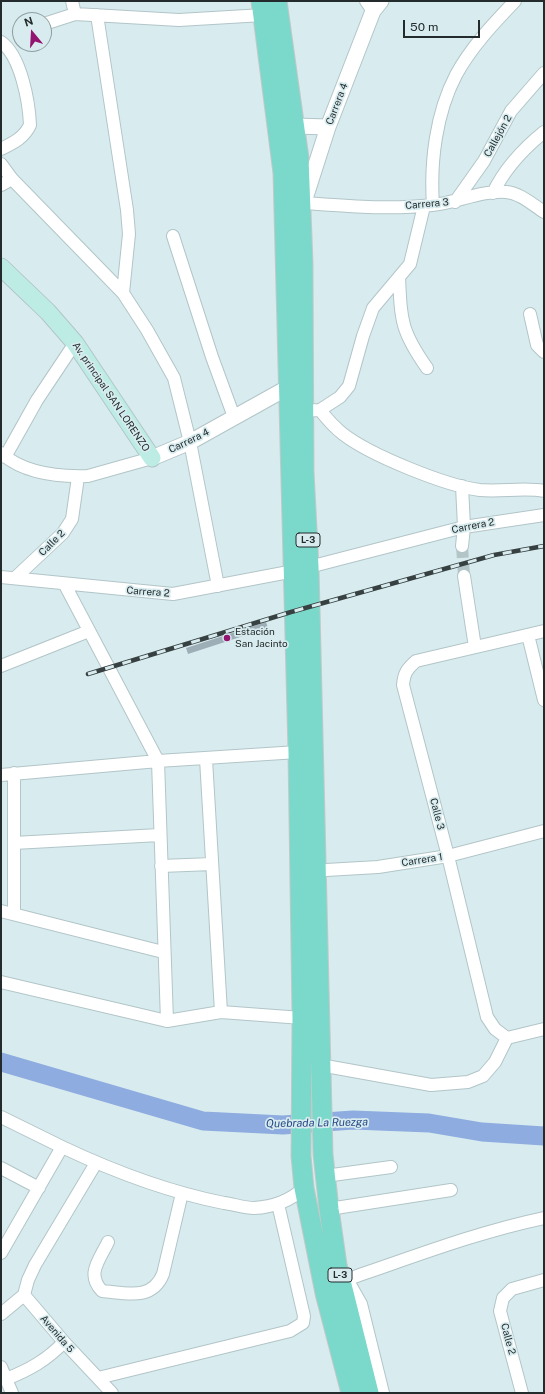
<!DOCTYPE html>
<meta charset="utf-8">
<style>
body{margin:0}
#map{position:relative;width:545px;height:1394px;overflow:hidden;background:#d8ecef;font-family:"Public Sans",sans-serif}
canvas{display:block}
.frame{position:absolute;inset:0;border:2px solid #232b2c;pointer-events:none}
.north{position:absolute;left:12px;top:12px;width:40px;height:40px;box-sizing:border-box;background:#d8ecef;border:1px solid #909fa1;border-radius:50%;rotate:342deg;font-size:11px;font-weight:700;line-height:16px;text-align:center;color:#232b2c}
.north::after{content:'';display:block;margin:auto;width:14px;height:18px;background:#93156f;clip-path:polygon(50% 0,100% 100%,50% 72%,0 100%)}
.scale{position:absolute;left:403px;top:20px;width:77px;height:18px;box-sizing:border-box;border:2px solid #232b2c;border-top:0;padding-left:5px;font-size:12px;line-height:14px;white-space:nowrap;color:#232b2c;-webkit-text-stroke:3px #d8ecef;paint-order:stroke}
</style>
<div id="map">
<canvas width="545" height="1394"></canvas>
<div class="frame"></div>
<div class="north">N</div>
<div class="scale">50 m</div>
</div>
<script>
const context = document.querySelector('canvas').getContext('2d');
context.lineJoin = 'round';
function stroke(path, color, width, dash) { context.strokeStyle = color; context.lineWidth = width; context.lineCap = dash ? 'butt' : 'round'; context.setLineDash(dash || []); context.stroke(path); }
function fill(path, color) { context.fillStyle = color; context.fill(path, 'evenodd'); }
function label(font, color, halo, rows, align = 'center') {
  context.font = font + ' "Public Sans",sans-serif'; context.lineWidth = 3.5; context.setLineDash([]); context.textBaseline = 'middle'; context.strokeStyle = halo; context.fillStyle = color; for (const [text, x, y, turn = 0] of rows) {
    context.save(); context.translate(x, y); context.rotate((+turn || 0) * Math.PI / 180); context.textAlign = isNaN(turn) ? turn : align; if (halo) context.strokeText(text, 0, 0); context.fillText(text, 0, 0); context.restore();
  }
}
stroke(new Path2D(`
 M1,1062L203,1121L283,1125L353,1120L429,1123L482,1132L544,1136`), '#8eacdf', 19);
fill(new Path2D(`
 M266,622L268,628L188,654L186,648Z`), '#9eaeb7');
stroke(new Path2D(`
 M462,546L464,576`), '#b4c5c8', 12, [12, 6]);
const minor = new Path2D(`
 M72,1L75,14
 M366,1L373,11
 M97,15L127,210L129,234L123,293
 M44,24L75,14L179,20L263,15
 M1,42C21,56 29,102 30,125C24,138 13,143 1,149
 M1,164L12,179L123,293L147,330L174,378L190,442L218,586
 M1,185L12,179
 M493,193C505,168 523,149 544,132
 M455,202L484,161L511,111L544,73
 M304,203C346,206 390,210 432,205C455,203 483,190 506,192C520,193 533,205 544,212
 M433,205C430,162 436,113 456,75C471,47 494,23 515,1
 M173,236L212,357L234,417
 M399,277C401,321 401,331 427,368
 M530,314L537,345L544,352
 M320,410C327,419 334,427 343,434C370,455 446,486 480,490C501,492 526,487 544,491
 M297,411L320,410L340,397L349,386L363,336L373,308L410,264L424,206
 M1,453C24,474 58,477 88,476L152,458
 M5,457L37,400L75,343
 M462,546L464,527L462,486
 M309,567L464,527L544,515
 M464,576L475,647
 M1,577L173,594L294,571
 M15,578L63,533L72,519L78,477
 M65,585L158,761L167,1021
 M544,631L416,661C407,669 404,673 403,685L448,856L487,1017L495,1029L507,1038L544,1029
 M528,635L544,700
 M1,666L89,631
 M206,759L221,1012
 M14,773V914
 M1,775L158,761L298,752
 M14,843L159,835
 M161,866L212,864
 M309,871L378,867L448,856L544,831
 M1,911L163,952
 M1,982L167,1021L221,1012L302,1018
 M320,1065L431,1085L468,1082L483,1076L495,1062L507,1038
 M1,1117L62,1147L1,1253
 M62,1147C113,1171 168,1192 224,1203C233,1204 244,1208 254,1208C273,1207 290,1201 304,1188
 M1,1168L39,1188
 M325,1176L391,1167
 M329,1209L451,1190
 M108,1242C99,1261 86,1274 102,1291C127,1293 152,1301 163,1274L182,1193
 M344,1274L361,1304L383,1393
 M348,1279C413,1257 477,1232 544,1218
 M24,1295L28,1280L35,1265L96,1163
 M1,1314L24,1295L64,1342L112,1393
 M1,1367L12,1393
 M98,1378L290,1331L303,1323L304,1316L278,1204
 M6,1379C29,1370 47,1360 64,1342
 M522,1393L500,1311L503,1298L512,1289L544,1280`);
const tertiary = new Path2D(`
 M295,126L328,127
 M303,205L328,127L373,11L381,1
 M152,458L190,442L287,388L298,385`);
const secondary = new Path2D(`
 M1,267L48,312L75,343L152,458`);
const primary = new Path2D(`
 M261,1L283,173L298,752L302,1018L301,1156L304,1188L325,1293L351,1393
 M277,1L299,158L303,264L304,472L309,567L323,1154L329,1209L337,1265L369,1393`);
stroke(minor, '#b2c5c8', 14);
stroke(tertiary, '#b2c5c8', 17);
stroke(secondary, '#b2c5c8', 19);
stroke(primary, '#c6c8c8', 21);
stroke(minor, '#fff', 12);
stroke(tertiary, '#fff', 15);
stroke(secondary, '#bdece5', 17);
stroke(primary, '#7ad9ca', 19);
const rail = new Path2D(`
 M88,674L291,612L494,555L544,546`);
stroke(rail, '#384142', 4.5);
stroke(rail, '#d8ecef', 3, [9]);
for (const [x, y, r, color] of [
 [227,638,4,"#93156f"]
]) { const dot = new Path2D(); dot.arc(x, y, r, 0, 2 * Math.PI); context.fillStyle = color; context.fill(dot); stroke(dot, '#d8ecef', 1.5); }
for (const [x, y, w] of [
 [308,540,24],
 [340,1275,24]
]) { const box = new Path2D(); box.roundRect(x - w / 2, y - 7, w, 14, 3); context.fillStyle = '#d8ecef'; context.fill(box); stroke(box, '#232b2c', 1); }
label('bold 9px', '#232b2c', null, [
 ["L-3",308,540],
 ["L-3",340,1275]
]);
label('10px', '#232b2c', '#d8ecef', [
 ["Carrera 4",337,104,-69],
 ["Callejón 2",498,136,-61],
 ["Carrera 3",427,204,-5],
 ["Av. principal SAN LORENZO",111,397,56],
 ["Carrera 4",189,441,-26],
 ["Carrera 2",473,526,-11],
 ["Calle 2",52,543,-45],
 ["Carrera 2",148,592,4],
 ["Calle 3",437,814,76],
 ["Carrera 1",422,860,-9],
 ["Avenida 5",57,1334,49],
 ["Calle 2",508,1339,75]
]);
label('10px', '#232b2c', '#d8ecef', [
 ["Estación",235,632],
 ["San Jacinto",235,644]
], 'left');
label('italic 11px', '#254886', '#d8ecef', [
 ["Quebrada La Ruezga",317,1123,-1]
]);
</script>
